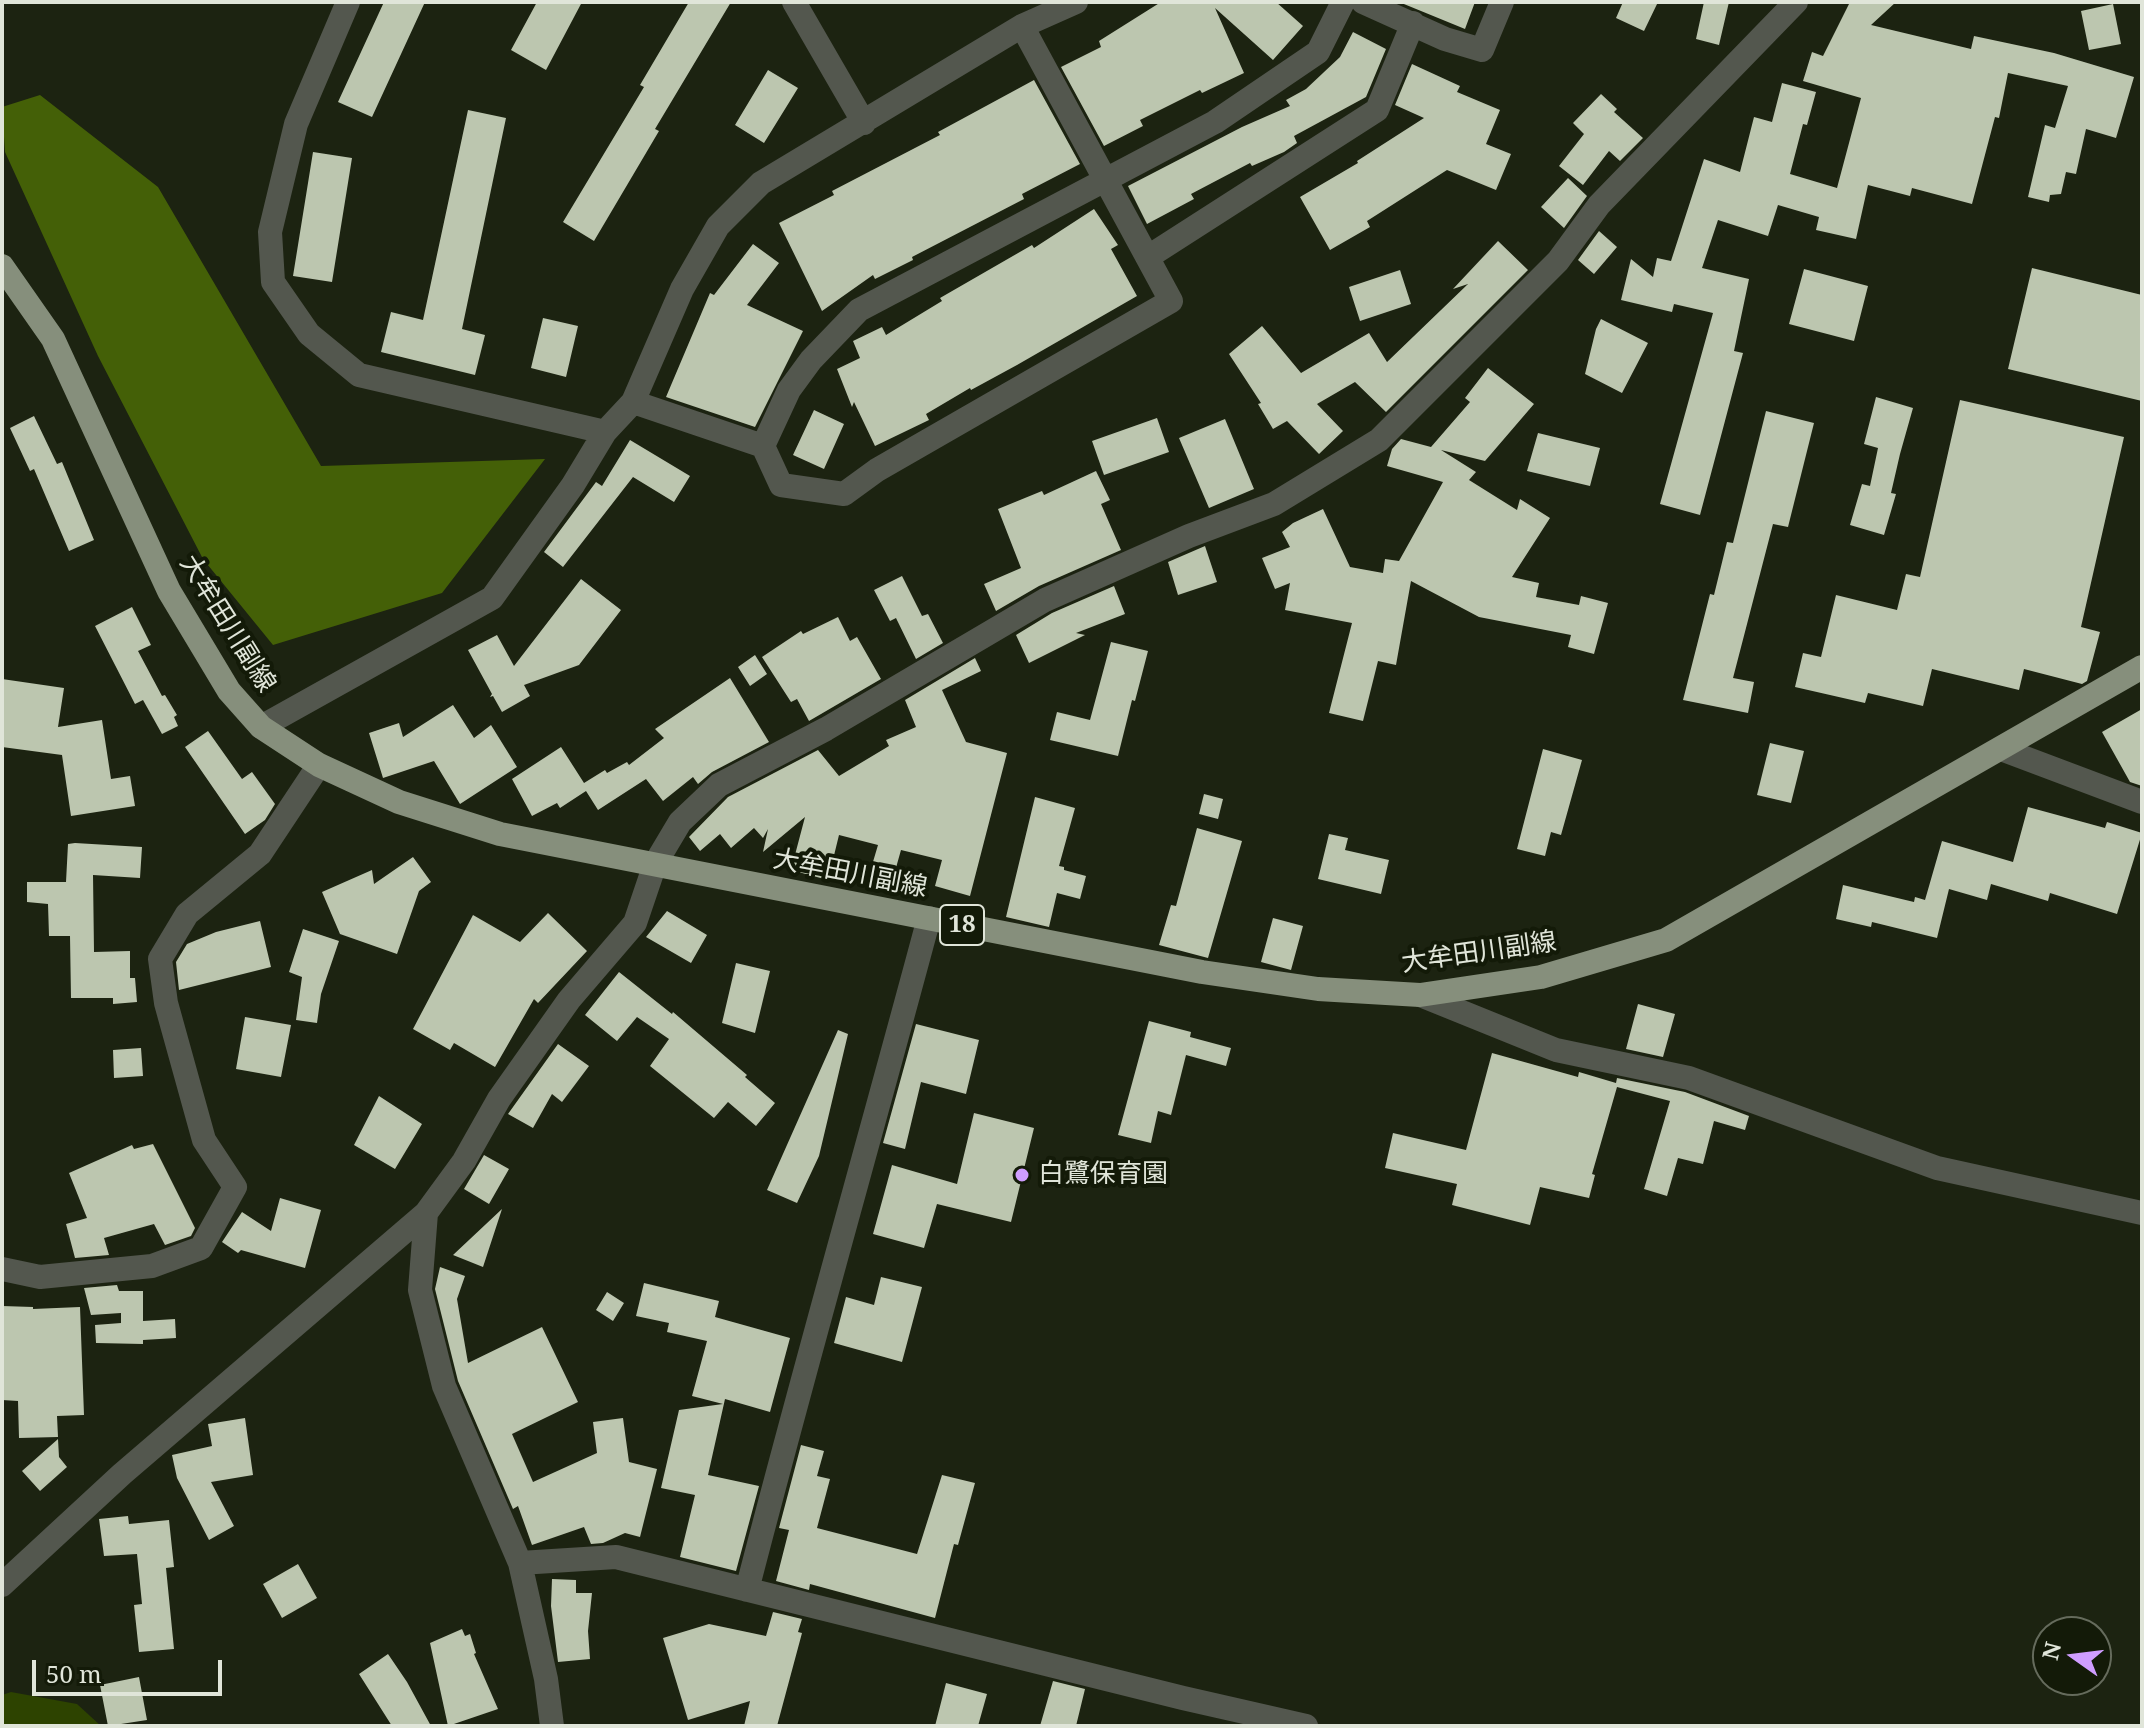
<!DOCTYPE html>
<meta charset="utf-8">
<style>
body{margin:0}
#map{position:relative;width:2144px;height:1728px;overflow:hidden;background:#1c2311;font-family:"Noto Serif",serif}
canvas{display:block}
.frame{position:absolute;inset:0;border:4px solid #e0e5d9;pointer-events:none}
.north{position:absolute;left:2032px;top:1616px;width:80px;height:80px;box-sizing:border-box;background:#131a08;border:2px solid #656b5c;border-radius:50%;rotate:284deg;font-size:22px;font-weight:700;line-height:32px;text-align:center;color:#e0e5d9}
.north::after{content:'';display:block;margin:auto;width:28px;height:36px;background:#cf9dff;clip-path:polygon(50% 0,100% 100%,50% 72%,0 100%)}
.scale{position:absolute;left:32px;top:1660px;width:190px;height:36px;box-sizing:border-box;border:4px solid #e0e5d9;border-top:0;padding-left:10px;font-size:24px;line-height:28px;white-space:nowrap;color:#e0e5d9;-webkit-text-stroke:6px #131a08;paint-order:stroke}
</style>
<div id="map">
<canvas width="2144" height="1728"></canvas>
<div class="frame"></div>
<div class="north">N</div>
<div class="scale">50 m</div>
</div>
<script>
const context = document.querySelector('canvas').getContext('2d');
context.lineJoin = 'round';
function fill(path, color) { context.fillStyle = color; context.fill(path, 'evenodd'); }
function stroke(path, color, width, dash) { context.strokeStyle = color; context.lineWidth = width; context.lineCap = dash ? 'butt' : 'round'; context.setLineDash(dash || []); context.stroke(path); }
function label(font, color, halo, rows, align = 'center') {
  context.font = font + ' "Noto Serif","Noto Sans JP",serif'; context.lineWidth = 8; context.setLineDash([]); context.textBaseline = 'middle'; context.strokeStyle = halo; context.fillStyle = color; for (const [text, x, y, turn = 0] of rows) {
    context.save(); context.translate(x, y); context.rotate((+turn || 0) * Math.PI / 180); context.textAlign = isNaN(turn) ? turn : align; if (halo) context.strokeText(text, 0, 0); context.fillText(text, 0, 0); context.restore();
  }
}
fill(new Path2D(`
 M11,1692L77,1704L101,1726H2V1695Z`), '#2d4300');
fill(new Path2D(`
 M40,95L158,187L321,466L545,459L442,593L273,645L203,559L98,356L5,152L2,107Z`), '#446007');
fill(new Path2D(`
 M384,2H425L372,117L338,102Z
 M537,2H582L546,70L511,50Z
 M689,2H731L655,129L659,131L594,241L563,222L644,87L640,85Z
 M1161,2H1276L1303,26L1273,60L1215,8L1244,73L1202,93L1200,90L1140,120L1143,126L1104,146L1061,67L1101,47L1099,41Z
 M1399,2H1475L1465,29Z
 M1623,2H1658L1644,31L1616,18Z
 M1704,2H1729L1719,45L1696,39Z
 M1850,2H1896L1871,25L1971,49L1974,36L2054,53L2134,77L2116,138L2086,129L2076,174L2066,172L2061,194L2050,195L2049,202L2028,197L2045,125L2055,128L2068,86L2008,73L1999,118L1995,117L1972,204L1912,188L1910,196L1868,185L1856,239L1816,230L1819,217L1778,205L1768,236L1718,220L1702,268L1749,279L1734,351L1743,353L1700,515L1660,504L1713,313L1674,304L1672,312L1621,300L1631,259L1653,277L1657,258L1671,261L1704,159L1740,172L1754,117L1772,122L1782,83L1816,92L1807,125L1803,124L1790,174L1837,188L1861,98L1803,81L1812,52L1823,56Z
 M2113,4L2121,44L2089,50L2081,11Z
 M1353,32L1386,49L1366,97L1294,136L1297,143L1284,152L1252,166L1250,163L1191,194L1194,199L1147,224L1128,186L1242,127L1290,106L1286,100L1306,89L1340,57Z
 M1412,64L1460,86L1457,92L1500,110L1486,144L1511,154L1496,190L1447,170L1367,221L1370,227L1330,250L1300,197L1358,163L1357,161L1424,118L1395,105Z
 M768,70L798,88L764,143L735,125Z
 M1034,80L1080,164L1022,194L1024,199L912,257L913,260L875,279L873,275L822,311L779,223L834,195L832,191L940,135L938,132Z
 M1601,94L1617,109L1614,112L1643,138L1620,161L1609,151L1583,185L1559,166L1584,134L1573,123Z
 M468,110L506,118L462,329L485,335L475,375L381,352L391,312L423,320Z
 M313,152L352,158L332,282L293,276Z
 M1568,178L1587,196L1564,228L1541,207Z
 M1094,209L1118,245L1111,249L1137,296L1017,365L971,390L970,388L926,414L929,420L875,446L854,402L852,407L837,369L860,358L853,341L882,327L886,335L942,301L940,298L1032,245L1034,248Z
 M1599,231L1617,247L1594,274L1578,260Z
 M1498,241L1528,270L1386,412L1355,382L1317,404L1343,431L1319,454L1287,421L1273,429L1258,404L1261,403L1229,354L1262,326L1301,373L1369,333L1387,362L1468,284L1453,289Z
 M753,244L779,263L747,305L803,331L755,427L666,397L710,293L714,295Z
 M2032,268L2142,295V401L2008,369Z
 M1804,269L1868,286L1854,341L1789,324Z
 M1400,270L1411,304L1360,321L1349,287Z
 M543,318L578,326L566,377L531,368Z
 M1601,319L1648,343L1622,393L1585,374L1596,329Z
 M1488,368L1534,404L1485,461L1441,450L1476,472L1469,480L1517,510L1520,499L1550,518L1512,577L1539,583L1536,597L1579,605L1581,596L1608,603L1594,654L1568,647L1571,635L1479,617L1411,581L1396,665L1378,661L1363,721L1329,713L1352,623L1285,610L1290,583L1275,589L1262,558L1290,547L1282,532L1293,523L1323,509L1350,567L1383,573L1385,559L1399,561L1443,482L1387,466L1392,449L1401,439L1431,447L1470,402L1465,398Z
 M1876,397L1913,408L1900,454L1891,493L1896,494L1884,535L1850,525L1862,484L1870,486L1878,448L1864,444Z
 M1960,400L2124,437L2081,627L2100,632L2087,681L2082,684L2024,669L2019,690L1932,669L1923,706L1868,693L1865,703L1795,687L1803,653L1821,657L1836,595L1897,610L1906,574L1920,577Z
 M814,410L844,424L824,469L793,455Z
 M1766,411L1814,423L1788,527L1773,524L1733,678L1754,682L1748,713L1683,700L1710,594L1714,595L1727,542L1733,543Z
 M34,416L57,464L62,462L94,540L69,551L34,469L30,471L10,428Z
 M1157,418L1169,452L1104,475L1092,441Z
 M1225,419L1254,489L1209,508L1179,438Z
 M1538,433L1600,448L1590,486L1527,471Z
 M630,440L690,476L674,502L633,477L563,567L544,552L596,482L602,486Z
 M1096,471L1110,500L1101,504L1121,550L1039,586L996,611L984,584L1021,568L998,509L1042,491L1044,495Z
 M1205,546L1217,582L1178,595L1168,562Z
 M902,576L922,616L928,614L943,643L916,659L896,618L890,621L874,590Z
 M581,579L621,610L579,665L524,685L530,696L502,712L493,696L490,697L492,694L468,650L497,635L514,666Z
 M1114,586L1125,614L1076,633L1085,635L1029,663L1016,635L1052,613Z
 M132,607L151,645L138,651L162,696L165,695L177,715L174,717L178,726L162,734L143,700L135,704L95,626Z
 M838,617L850,641L857,637L881,679L809,721L797,699L791,702L762,657L801,631L803,634Z
 M1111,642L1148,651L1135,701L1132,700L1118,756L1050,740L1057,712L1090,720Z
 M755,655L767,674L750,686L738,667Z
 M975,658L981,671L942,690L966,742L1007,753L970,896L935,886L942,860L901,850L890,889L867,882L878,845L839,835L828,880L791,870L805,817L763,852L768,829L763,838L754,828L731,848L720,834L700,851L689,837L728,797L818,750L839,776L889,746L886,740L916,727L905,700Z
 M730,678L769,742L712,772L698,784L693,777L663,801L646,779L598,810L586,791L560,808L557,803L532,816L512,779L561,747L584,783L605,770L607,773L627,762L629,765L664,738L655,729Z
 M2,679L64,688L58,727L102,720L111,779L130,776L135,806L71,816L62,755L2,747Z
 M453,705L474,738L491,725L517,767L460,804L434,761L383,778L369,733L399,723L403,737Z
 M2142,709V786L2130,782L2102,732Z
 M208,731L242,779L252,772L275,804L265,820L245,834L185,747Z
 M1770,743L1804,751L1791,803L1757,795Z
 M1543,749L1582,760L1561,835L1551,832L1545,856L1517,849Z
 M1204,794L1223,799L1218,819L1199,814Z
 M1035,797L1075,808L1059,866L1064,867V870L1086,876L1080,899L1057,893L1049,927L1006,917Z
 M2028,807L2105,828L2107,822L2142,833L2117,914L2050,893L2048,901L1991,884L1987,900L1949,889L1937,938L1872,922L1871,927L1836,919L1843,885L1914,902L1915,897L1925,900L1942,841L2013,862Z
 M1197,828L1242,841L1208,958L1159,945L1171,905L1176,906Z
 M1329,834L1348,838L1345,850L1389,860L1381,894L1318,879Z
 M75,843L142,847L140,878L93,875L94,952L130,951V978H135L137,1002L113,1004V998H71L70,936H49L48,904L27,902V882H66L68,844Z
 M413,857L431,882L419,891L397,954L340,934L322,892L372,870L374,884Z
 M667,911L707,935L691,963L646,937Z
 M548,913L587,951L538,1003L534,999L495,1067L454,1043L450,1050L413,1029L473,915L520,942Z
 M1273,918L1303,926L1291,970L1261,962Z
 M260,921L271,967L179,990L176,962L187,944L216,932Z
 M303,929L339,941L321,994L317,1023L296,1020L302,977L289,972Z
 M736,963L770,971L755,1033L722,1023Z
 M619,972L672,1014L673,1012L747,1075L745,1077L775,1103L756,1126L728,1102L714,1118L650,1066L669,1039L637,1017L617,1041L585,1015Z
 M1638,1004L1675,1014L1663,1057L1626,1049Z
 M245,1017L291,1025L281,1077L236,1069Z
 M1149,1021L1191,1032L1190,1037L1231,1048L1226,1066L1186,1055L1171,1115L1158,1111L1151,1143L1118,1135Z
 M916,1024L979,1040L966,1094L921,1082L905,1149L883,1143Z
 M838,1030L848,1034L819,1156L797,1203L767,1190Z
 M558,1044L589,1066L562,1102L552,1094L533,1128L508,1114Z
 M141,1048L143,1076L114,1078L113,1050Z
 M1492,1053L1578,1077L1579,1072L1616,1083L1617,1078L1685,1092L1749,1116L1745,1130L1714,1121L1703,1164L1678,1158L1667,1196L1644,1189L1670,1101L1617,1087L1592,1174L1595,1175L1589,1198L1540,1187L1530,1225L1452,1205L1457,1184L1385,1168L1393,1133L1466,1150Z
 M379,1096L422,1124L395,1169L354,1145Z
 M974,1113L1034,1128L1011,1222L937,1204L924,1248L873,1234L892,1165L957,1184Z
 M153,1144L195,1228L191,1236L165,1245L154,1224L104,1238L109,1255L75,1258L66,1224L87,1218L69,1173L132,1145L134,1149Z
 M484,1155L509,1169L489,1204L464,1189Z
 M280,1198L321,1210L305,1268L241,1250L238,1253L222,1242L242,1212L271,1231Z
 M502,1209L483,1267L453,1255Z
 M440,1267L465,1276L457,1299L468,1363L542,1327L578,1402L512,1434L533,1482L597,1453L593,1422L623,1418L629,1462L657,1469L640,1537L625,1533L603,1543L591,1544L584,1527L532,1545L518,1506L513,1509L458,1381L435,1289Z
 M881,1277L922,1287L902,1362L834,1343L846,1297L874,1305Z
 M644,1283L719,1301L715,1317L790,1338L770,1412L725,1399L708,1475L759,1486L736,1571L680,1557L695,1495L661,1488L679,1410L723,1404L692,1396L707,1341L667,1332L669,1323L636,1316Z
 M117,1285L119,1291H143V1321L175,1319L176,1338L143,1340V1344L96,1343L95,1325L121,1323V1313L91,1315L84,1288Z
 M607,1292L624,1303L613,1321L596,1310Z
 M2,1306L33,1307V1309L80,1307L84,1415L57,1416L58,1437L19,1438L18,1401L2,1400Z
 M245,1418L253,1475L211,1482L234,1526L209,1540L177,1478L172,1455L212,1446L208,1424Z
 M58,1439L59,1457L67,1467L40,1491L22,1471Z
 M801,1445L824,1451L817,1476L830,1479L817,1528L917,1554L942,1475L975,1483L958,1545L954,1544L935,1618L810,1584L809,1590L776,1581L789,1530L779,1528Z
 M128,1516L129,1524L169,1520L174,1567L166,1568L174,1649L139,1652L134,1605L142,1604L137,1554L104,1556L99,1519Z
 M298,1564L317,1598L282,1618L263,1584Z
 M552,1579L576,1580V1593H592L588,1631L590,1659L558,1662L551,1606Z
 M773,1612L802,1619L798,1632L802,1633L777,1726H744L750,1701L688,1720L663,1638L709,1624L766,1636Z
 M462,1629L465,1636L470,1634L476,1653L474,1654L498,1709L448,1726L430,1643Z
 M388,1654L407,1682L431,1726H392L359,1674Z
 M139,1677L147,1720L108,1726L100,1685Z
 M1053,1681L1085,1689L1076,1726H1040Z
 M946,1683L987,1694L978,1726H935Z`), '#bcc6af');
stroke(new Path2D(`
 M348,2L296,124L270,232L273,282L309,334L359,375L605,432
 M794,2L864,123
 M1363,2L1445,39L1482,50L1502,2
 M1148,257L1377,110L1413,23
 M633,402L763,446L781,485L844,494L877,470L1171,301L1022,26
 M763,446L789,390L811,360L859,310L1215,122L1318,52L1343,2
 M261,727L492,598L573,485L605,432L633,402L682,289L718,226L761,183L1022,26L1076,2
 M2001,749L2142,802
 M1420,995L1556,1050L1689,1078L1937,1168L2142,1213
 M426,1213L420,1290L444,1386L520,1563L546,1679L552,1726
 M2,1269L40,1277L152,1266L201,1248L235,1187L204,1140L166,1003L160,959L187,914L260,854L319,765
 M520,1563L616,1557L1183,1698L1306,1726
 M2,1585L122,1474L426,1213L464,1161L499,1099L569,1000L635,923L655,864L680,822L719,785L826,729L1045,600L1189,536L1274,504L1379,440L1558,261L1599,205L1796,2
 M747,1590C805,1365 869,1142 929,918`), '#53574e', 24);
stroke(new Path2D(`
 M2,266L53,339L169,591L229,691L261,727L319,765L399,802L500,834L1202,972L1318,989L1420,995L1541,977L1666,940L2142,667`), '#868f7c', 24);
for (const [x, y, r, color] of [
 [1022,1175,8,"#cf9dff"]
]) { const dot = new Path2D(); dot.arc(x, y, r, 0, 2 * Math.PI); context.fillStyle = color; context.fill(dot); stroke(dot, '#131a08', 3); }
for (const [x, y, w] of [
 [962,925,44]
]) { const box = new Path2D(); box.roundRect(x - w / 2, y - 20, w, 40, 6); context.fillStyle = '#131a08'; context.fill(box); stroke(box, '#e0e5d9', 2); }
label('bold 24px', '#e0e5d9', null, [
 ["18",962,925]
]);
label('26px', '#e0e5d9', '#131a08', [
 ["大牟田川副線",227,624,58],
 ["大牟田川副線",850,874,11],
 ["大牟田川副線",1479,953,-8]
]);
label('26px', '#e0e5d9', '#131a08', [
 ["白鷺保育園",1038,1175]
], 'left');
</script>
